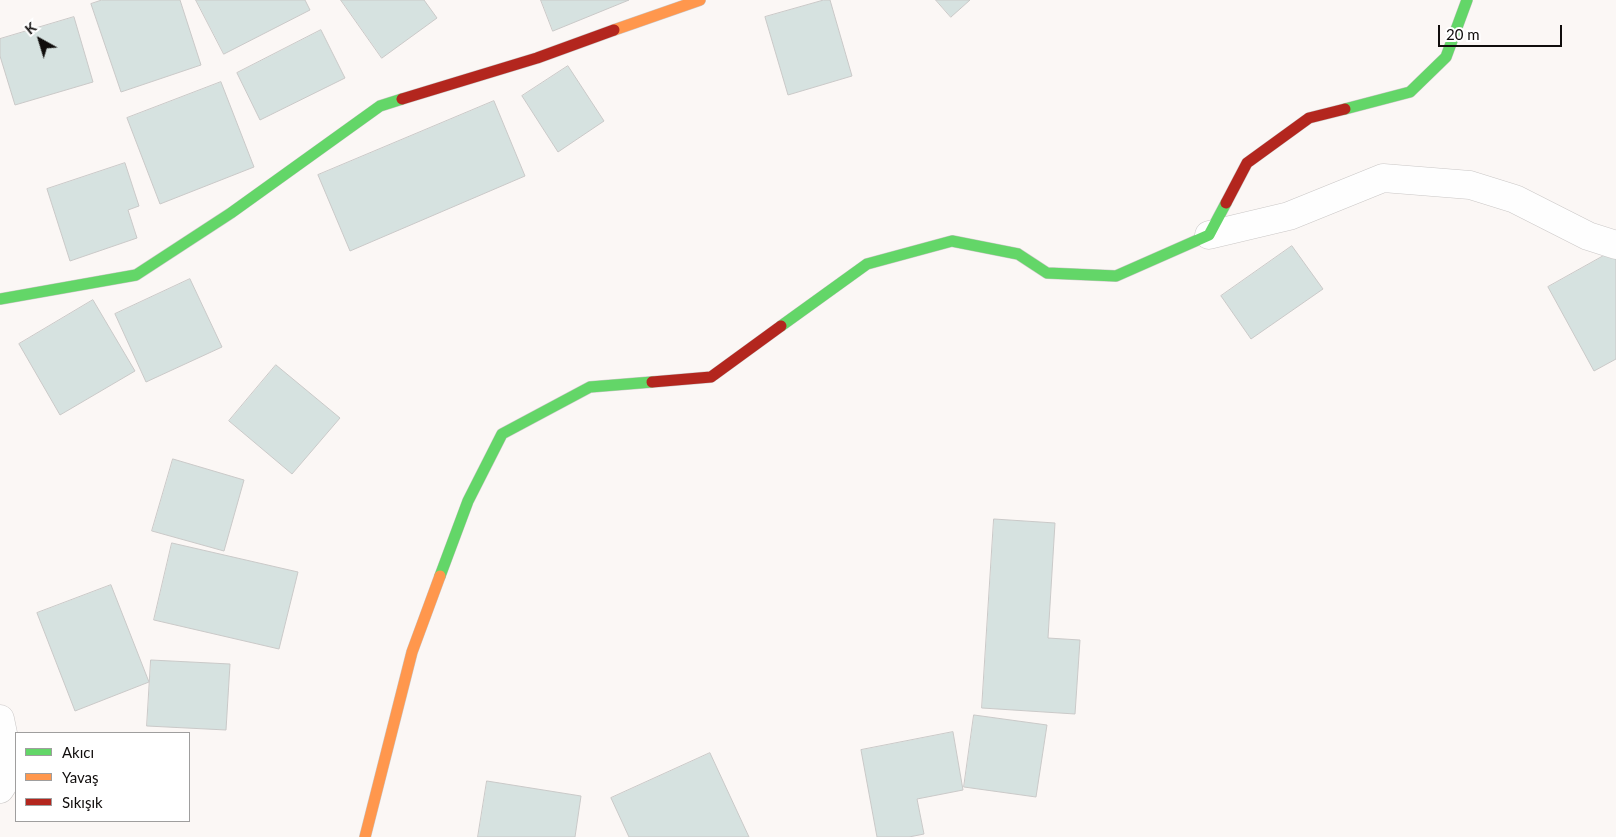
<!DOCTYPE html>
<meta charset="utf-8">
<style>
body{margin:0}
#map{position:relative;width:1616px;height:837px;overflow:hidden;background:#fbf7f5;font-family:Lato,sans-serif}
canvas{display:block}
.legend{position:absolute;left:15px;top:732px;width:175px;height:90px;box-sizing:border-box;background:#fff;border:1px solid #9f9e9e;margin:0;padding:6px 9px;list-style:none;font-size:15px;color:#100d0c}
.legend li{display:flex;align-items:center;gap:10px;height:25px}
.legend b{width:25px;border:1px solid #9f9e9e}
.north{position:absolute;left:15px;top:15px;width:50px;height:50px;-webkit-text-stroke:4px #fff;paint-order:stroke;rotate:321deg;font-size:14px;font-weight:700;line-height:20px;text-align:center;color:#100d0c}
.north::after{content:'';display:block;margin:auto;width:18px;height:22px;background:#100d0c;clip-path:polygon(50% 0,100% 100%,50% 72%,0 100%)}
.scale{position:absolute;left:1438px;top:25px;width:124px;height:22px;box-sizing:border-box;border:2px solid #100d0c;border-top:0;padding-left:6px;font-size:15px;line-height:18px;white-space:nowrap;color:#100d0c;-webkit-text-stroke:4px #fff;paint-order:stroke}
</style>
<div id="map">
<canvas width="1616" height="837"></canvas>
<ul class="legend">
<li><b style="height:6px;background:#63d668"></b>Akıcı</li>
<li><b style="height:6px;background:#ff974d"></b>Yavaş</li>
<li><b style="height:6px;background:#b3261e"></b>Sıkışık</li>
</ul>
<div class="north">K</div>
<div class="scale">20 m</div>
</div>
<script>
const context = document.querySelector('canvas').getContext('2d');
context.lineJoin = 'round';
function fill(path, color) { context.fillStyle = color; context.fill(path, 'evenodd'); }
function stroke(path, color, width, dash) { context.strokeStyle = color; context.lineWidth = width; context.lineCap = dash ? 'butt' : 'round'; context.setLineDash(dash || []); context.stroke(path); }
const building = new Path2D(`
 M102,0H180L201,65L121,92L91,4Z
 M196,0H305L310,10L224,54Z
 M341,0H424L437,18L382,58Z
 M541,0H629L553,31Z
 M824,0H830L852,76L788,95L765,17Z
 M936,0H970L951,17Z
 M74,17L93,82L15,105L0,56V39Z
 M321,30L345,78L260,120L237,73Z
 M568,66L604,121L558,152L522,96Z
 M221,82L254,167L160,204L127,118Z
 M494,101L525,176L350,251L318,175Z
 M125,163L139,206L128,210L137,238L70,261L47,189Z
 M1292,246L1323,289L1251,339L1221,296Z
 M1616,249V359L1594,371L1548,287Z
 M190,279L222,347L146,382L115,314Z
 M93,300L135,371L60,415L19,344Z
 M276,365L340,418L292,474L229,421Z
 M173,459L244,480L224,551L152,531Z
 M994,519L1055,523L1048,638L1080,640L1075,714L982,708Z
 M172,543L298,572L279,649L154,620Z
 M111,585L149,682L75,711L37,613Z
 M151,660L230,664L226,730L147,726Z
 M974,715L1047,725L1036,797L964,787Z
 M953,732L963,790L917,799L924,834L909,837H877L861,750Z
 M710,753L749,837H629L611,798Z
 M487,781L581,796L575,837H478Z`);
fill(building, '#d6e2e0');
stroke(building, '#cac9c8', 1);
const street = new Path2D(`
 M1209,235L1289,216L1383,178L1470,185L1515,199L1588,236L1616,245
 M0,719L11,772L0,789`);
const fast = new Path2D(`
 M1345,109L1410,92L1446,57L1467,0
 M0,299L136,275L231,213L380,106L402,99
 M781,326L867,264L952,241L1018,254L1047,273L1116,276L1209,235L1226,203
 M440,576L468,501L502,434L590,387L652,382`);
const slow = new Path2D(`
 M614,30L700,0
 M365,837L412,652L440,576`);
const jam = new Path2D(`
 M402,99L537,58L614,30
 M1226,203L1247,163L1309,118L1345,109
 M652,382L711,377L781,326`);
stroke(street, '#cac7c6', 29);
stroke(fast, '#cac7c6', 12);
stroke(slow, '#cac7c6', 12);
stroke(jam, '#cac7c6', 12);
stroke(street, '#fefefe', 28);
stroke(fast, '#63d668', 11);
stroke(slow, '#ff974d', 11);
stroke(jam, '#b3261e', 11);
</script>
